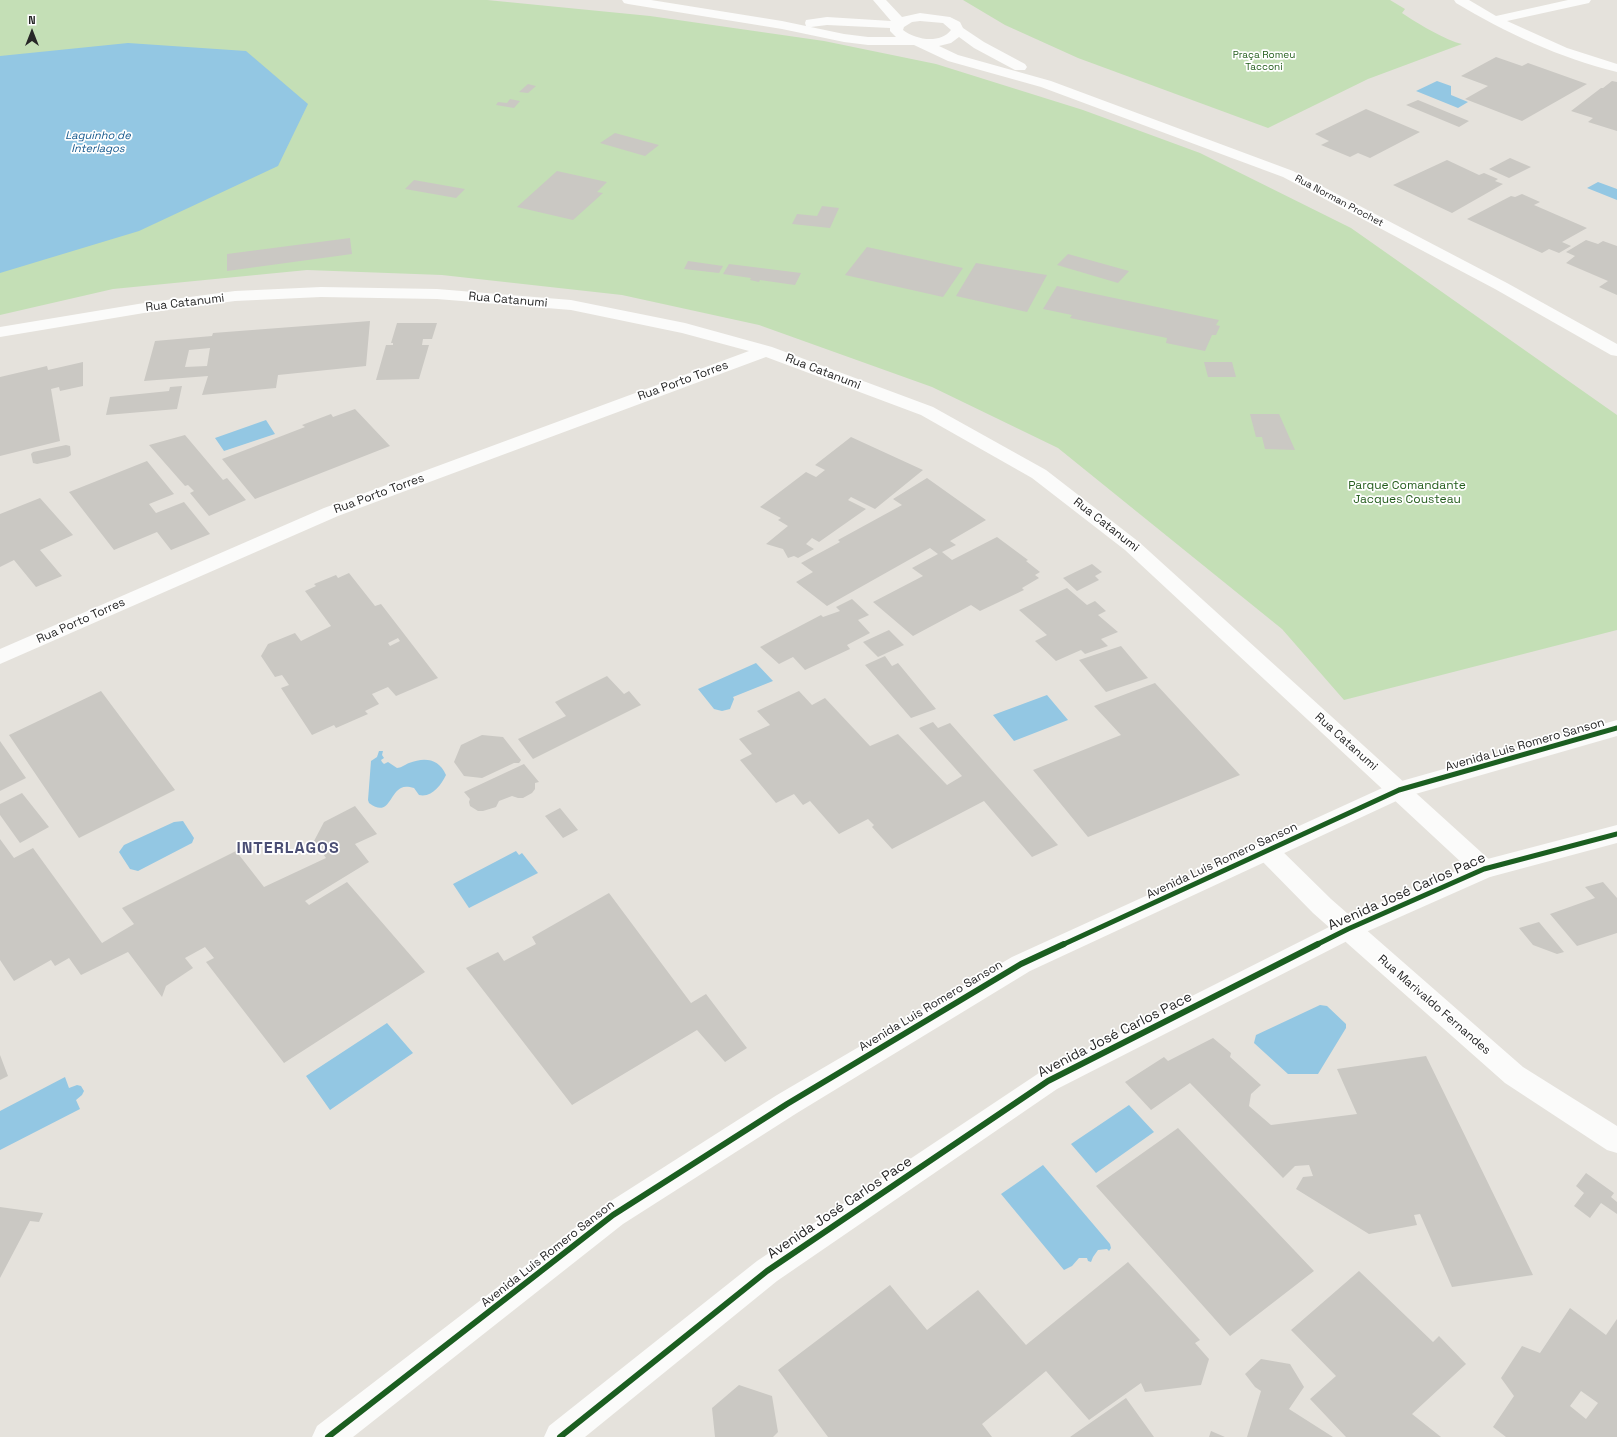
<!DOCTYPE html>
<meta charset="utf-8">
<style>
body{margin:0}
#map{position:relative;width:1617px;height:1437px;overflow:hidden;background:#e5e2dc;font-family:"Space Grotesk",sans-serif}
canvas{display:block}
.north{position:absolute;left:12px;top:12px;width:40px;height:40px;-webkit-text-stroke:3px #fff;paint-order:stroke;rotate:0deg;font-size:11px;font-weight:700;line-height:16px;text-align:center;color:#272727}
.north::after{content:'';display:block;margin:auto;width:14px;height:18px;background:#272727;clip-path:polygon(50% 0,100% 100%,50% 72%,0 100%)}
</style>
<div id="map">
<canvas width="1617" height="1437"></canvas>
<div class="north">N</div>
</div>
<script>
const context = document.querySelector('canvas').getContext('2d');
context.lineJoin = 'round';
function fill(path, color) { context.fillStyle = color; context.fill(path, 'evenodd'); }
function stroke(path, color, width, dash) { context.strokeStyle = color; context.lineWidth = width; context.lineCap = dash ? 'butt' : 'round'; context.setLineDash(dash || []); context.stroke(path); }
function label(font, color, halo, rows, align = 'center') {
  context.font = font + ' "Space Grotesk",sans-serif'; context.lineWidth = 3.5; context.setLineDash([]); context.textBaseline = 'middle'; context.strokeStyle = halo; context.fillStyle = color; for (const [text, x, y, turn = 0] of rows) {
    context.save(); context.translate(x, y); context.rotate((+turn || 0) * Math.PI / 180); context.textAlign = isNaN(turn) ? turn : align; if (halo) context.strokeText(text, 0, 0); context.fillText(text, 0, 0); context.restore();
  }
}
fill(new Path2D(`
 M0,0H487L650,16L824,41L936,64L1083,110L1200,153L1351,228L1617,415V630L1344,700L1282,629L1058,448L932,387L759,325L622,295L442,275L307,270L113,289L0,315Z
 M963,0H1390L1405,9L1402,13C1415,22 1447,41 1462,44L1368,79L1268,128L1078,58L1005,25Z`), '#c4dfb6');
fill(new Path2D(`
 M128,43L246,51L308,104L278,166L139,231L0,273V56Z
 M1437,81L1451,86V95L1468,102L1458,108L1416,91Z
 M1598,182L1617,189V200L1587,188Z
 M266,420L275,434L224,451L215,438Z
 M756,663L773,681L733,697L734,699L730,709L722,711L714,709L698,689Z
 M1047,695L1068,720L1014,741L993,715Z
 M379,751H383L382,755L384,758L381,760L382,762L384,764L388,762L397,768C401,768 404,765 409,763C424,757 439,758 446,775C441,785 432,798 419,795L414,788C409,787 405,786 401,788C389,794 389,818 369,803L368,800L371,761L377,757Z
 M183,821L194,838L192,843L138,871L130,869L119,852L124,845L174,822Z
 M516,851L519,855L522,853L538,873L469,908L453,884Z
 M1320,1005L1327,1006L1346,1024V1028L1318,1074H1288L1254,1043L1256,1035Z
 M387,1023L413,1053L330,1110L306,1076Z
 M65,1077L69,1088L77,1085L81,1086L84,1091L82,1095L76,1100L80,1109L0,1150V1111Z
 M1129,1105L1154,1132L1096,1173L1071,1144Z
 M1043,1165L1110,1244L1111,1248L1109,1251L1107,1249L1098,1250L1093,1257L1091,1262L1088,1261L1087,1258H1079L1072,1266L1064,1270L1001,1194Z`), '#93c7e3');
fill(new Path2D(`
 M1496,57L1522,66L1528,63L1587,84L1522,121L1465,99L1488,86L1461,76Z
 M1612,81L1617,82V131L1588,122L1593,118L1571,111L1601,88H1603Z
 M528,84L536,86L528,93L519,92Z
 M510,99L520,101L514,108L496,105L498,102L507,103Z
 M1418,100L1469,121L1459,127L1406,105Z
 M1366,109L1420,132L1370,158L1358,153L1350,157L1321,145L1329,141L1315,134Z
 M615,133L659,145L645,156L600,143Z
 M1510,158L1531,167L1509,178L1489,169Z
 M1447,160L1479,175L1484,173L1498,179L1495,181L1503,184L1452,213L1393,185Z
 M557,171L607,182L597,192L603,193L573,220L517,207Z
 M414,180L465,189L456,198L405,189Z
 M1522,194L1540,202L1534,205L1587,228L1562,242L1571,246L1559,253L1549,249L1542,253L1467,219L1511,196L1515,197Z
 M822,206L839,208L830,228L792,224L797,214L817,216Z
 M350,238L352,254L227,271V254Z
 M1586,240L1598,244L1603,241L1617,246V295L1599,287L1608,281L1566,263L1575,256L1566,252Z
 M867,247L963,268L943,297L845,275Z
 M1068,254L1129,271L1118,283L1057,265Z
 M688,261L723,266L719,273L684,269Z
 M976,263L1016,270L1047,275L1027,312L956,296Z
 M729,264L801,273L795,285L760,280L759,282L750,280L751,278L723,274Z
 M1057,286L1219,320L1216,325L1220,326L1216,335H1212L1205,351L1166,343L1167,338L1070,318L1072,315L1043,309Z
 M370,321L366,366L278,375L276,388L202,395L208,376L144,381L155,341L212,336L213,333ZM210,348L207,366L185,367L189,350Z
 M397,323H437L432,339H423L422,345H429L419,379L376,380L386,345H393V343H391Z
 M83,362V386L60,391L59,387L51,389L60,441L0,456V377L47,366L48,370Z
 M1204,362H1232L1236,377H1208Z
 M182,386L177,409L106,415L110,397L169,391L170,387Z
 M355,409L390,446L255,499L222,459L305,427L302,425L331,414L333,417Z
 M1250,414H1279L1295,450L1265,449L1262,437H1256Z
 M185,435L223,480L227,478L246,500L209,516L190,493L194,491L188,485L185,486L149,445Z
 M851,437L923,470L875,509L851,497L848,500L866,509L819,542L812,538L806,544L814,549L798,558L794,556L788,558L783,549L766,544L788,526L778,520L781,518L760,507L806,472L816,477L825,470L815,465Z
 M66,445L70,446L71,455L68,457L37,464L33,463L31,454L33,452Z
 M147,461L174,494L149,504L156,513L184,502L210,534L171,550L157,532L114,550L69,492Z
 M927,478L986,520L950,541L956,545L942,552L952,560L997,537L1028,560L1026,561L1040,572L1035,575L1039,578L1022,588L1024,590L980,611L971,605L913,636L873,602L923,576L912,568L938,554L930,548L827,606L796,582L813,572L801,563L840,542L838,540L902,505L893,499Z
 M40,498L73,535L40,550L62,576L36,587L14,560L0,567V514Z
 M1092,564L1102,572L1095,576L1099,580L1077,591L1063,578Z
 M349,573L375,606L381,604L438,678L396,696L388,687L372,694L379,704L365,711L368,714L336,728L334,725L312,735L281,688L289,685L282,675L275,677L261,656L268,644L295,633L301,641L331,626L305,591L316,586L314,584L336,575L338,578ZM398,638L400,641L390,646L388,643Z
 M1067,588L1087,605L1095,601L1106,611L1098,615L1118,632L1101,639L1108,646L1085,654L1081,650L1056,661L1035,641L1047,635L1019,610Z
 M852,599L869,615L858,620L870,633L847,645L850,649L805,670L793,657L779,664L760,647L821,615L823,617L840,611L836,607Z
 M889,630L904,645L878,657L863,642Z
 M1121,646L1148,678L1106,692L1079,660Z
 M885,656L892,666L898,663L936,709L911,718L865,665Z
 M607,676L624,694L629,691L641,705L533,759L518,739L566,716L555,702Z
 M1155,683L1240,775L1088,837L1033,770L1121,735L1094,706Z
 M101,691L175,790L79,838L9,735Z
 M799,691L812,705L825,698L870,746L898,734L947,785L962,776L919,728L933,722L938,728L950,723L1058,845L1032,857L984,801L892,849L872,827L874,825L868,819L839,834L810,801L803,805L794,794L776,803L740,760L752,754L739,739L770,725L757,711Z
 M482,735L503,737L521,760L519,763H514L482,778L464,776L454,762L461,745Z
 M0,741L26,778L0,791Z
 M524,764L539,782L535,783V789L532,793L523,798H518L512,796L499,801L496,807L483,811H478L470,806L469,802L470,799L464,792Z
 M22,793L49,827L20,843L0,815V804Z
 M355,806L377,834L355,844L369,862L305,901L309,905L347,882L425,972L284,1063L206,962L214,958L205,947L185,958L193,968L166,986L162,997L128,952L81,975L69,958L55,966L51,960L14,981L0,960V839L14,858L33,848L102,943L134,924L122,908L236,851L264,887L326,858L314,841L324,822Z
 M560,808L578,830L563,838L545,816Z
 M1603,882L1617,898V933L1577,946L1550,914L1595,898L1585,887Z
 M609,893L691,1003L706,994L747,1048L725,1062L697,1030L572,1105L466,968L498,952L504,961L536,944L532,937Z
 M1539,922L1564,952L1557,954L1533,945L1519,928Z
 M1213,1038L1231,1053L1230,1057L1261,1085L1251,1094L1249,1106L1271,1125L1357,1114L1337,1069L1426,1056L1533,1275L1452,1287L1420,1214L1414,1215L1417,1225L1369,1234L1296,1189L1303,1177L1313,1176L1309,1165L1295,1166L1283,1178L1190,1083L1151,1110L1125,1082L1164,1057L1168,1061Z
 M0,1055L8,1076L0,1080Z
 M1178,1128L1314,1271L1230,1336L1096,1186Z
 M1586,1173L1614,1193L1611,1197L1617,1202V1214L1601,1203L1590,1218L1574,1206L1584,1193L1576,1186Z
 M0,1207L43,1213L39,1222L30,1221L0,1278Z
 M1128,1262L1200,1340L1195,1343L1209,1359L1201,1385L1145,1392L1141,1383L1089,1420L1046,1371L982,1424L992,1437H828L778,1370L890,1285L927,1330L978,1290L1026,1345Z
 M1359,1271L1433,1342L1439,1336L1466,1364L1412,1414L1441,1437H1346L1310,1399L1336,1376L1291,1330Z
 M1570,1308L1606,1335L1617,1319V1437H1506L1493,1427L1514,1396L1501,1378L1522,1346L1540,1353ZM1581,1391L1598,1403L1586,1419L1570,1406Z
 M1261,1359L1290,1364L1304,1387L1289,1409L1333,1437H1247L1261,1391L1255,1387L1245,1374Z
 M739,1385L772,1396L778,1432L773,1437H715L712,1408Z
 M1126,1398L1154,1437H1070Z
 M1211,1431L1225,1437H1209Z`), '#cac8c3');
fill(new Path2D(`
 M622,0H651L782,21L844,34L868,37H896L890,31V28L827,25L811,27L806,26L805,23L806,20L827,17L891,21L873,0H886L902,17L920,13L950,17L960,22L963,28L984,42L1025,64L1027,67L1025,70H1015L974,48L959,37L951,43L939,46L958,55L1051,81L1293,171L1507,283L1617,344V356L1611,355L1495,289L1283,177L1041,87L948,61L914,45H868L844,42L782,29L628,4L624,3ZM920,21L943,23L951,30C940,44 916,40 903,30L904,27L912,22Z
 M1454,0H1469L1496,16L1568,0H1591L1589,3L1507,21L1567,48L1617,64V72C1560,58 1506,33 1456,3Z
 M321,287L437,289L571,300L685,323L772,347L933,407L1046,470L1139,542L1492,862L1496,869L1492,876L1484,878L1476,876L1125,550L1032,478L921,415L766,357L338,516L0,664V649L324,508L749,351L682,333L571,310L437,299L321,297L235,301L144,313L0,337V327L144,303L235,291Z
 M1267,842L1275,844L1331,899L1523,1067L1617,1126V1153L1607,1150L1505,1083L1313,913L1259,858L1255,851L1259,844Z`), '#fbfbfa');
fill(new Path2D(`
 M1617,720V736L1405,797L1030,971L797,1113L623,1224L353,1437H312L317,1426L603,1206L777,1095L1012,957L1391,784Z
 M1617,825V843L1490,877L1357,936L1057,1089L777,1281L585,1437H544L549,1426L757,1261L1039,1073L1339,922L1476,862Z`), '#fbfbfa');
stroke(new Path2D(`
 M1062,945L1399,790L1617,728
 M1316,945L1348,929L1484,869L1617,834`), '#1b5e20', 5);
stroke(new Path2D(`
 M328,1437L613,1215L787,1104L1021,964L1064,944
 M560,1437L767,1271L1048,1081L1318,944`), '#1b5e20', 6);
label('10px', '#245d1d', '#fff', [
 ["Praça Romeu",1264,55],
 ["Tacconi",1264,67]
]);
label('10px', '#272727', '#fff', [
 ["Rua Norman Prochet",1339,201,28]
]);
label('italic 11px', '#14588d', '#fff', [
 ["Laguinho de",98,136],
 ["Interlagos",98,149]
]);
label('12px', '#272727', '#fff', [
 ["Rua Catanumi",508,300,5],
 ["Rua Catanumi",185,303,-7],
 ["Rua Catanumi",823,372,21],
 ["Rua Porto Torres",683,381,-20],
 ["Rua Porto Torres",379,494,-20],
 ["Rua Catanumi",1106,525,38],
 ["Rua Porto Torres",81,621,-24],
 ["Rua Catanumi",1346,742,42],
 ["Avenida Luis Romero Sanson",1525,745,-16],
 ["Avenida Luis Romero Sanson",1222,861,-25],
 ["Rua Marivaldo Fernandes",1434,1005,41],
 ["Avenida Luis Romero Sanson",931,1006,-31],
 ["Avenida Luis Romero Sanson",548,1254,-38]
]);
label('12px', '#245d1d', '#fff', [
 ["Parque Comandante",1407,486],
 ["Jacques Cousteau",1407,500]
]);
label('14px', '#272727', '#fff', [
 ["Avenida José Carlos Pace",1407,892,-24],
 ["Avenida José Carlos Pace",1115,1035,-27],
 ["Avenida José Carlos Pace",840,1208,-34]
]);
context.letterSpacing = '1px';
label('bold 16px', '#4a4e74', '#fff', [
 ["INTERLAGOS",288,849]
]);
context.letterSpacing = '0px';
</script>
